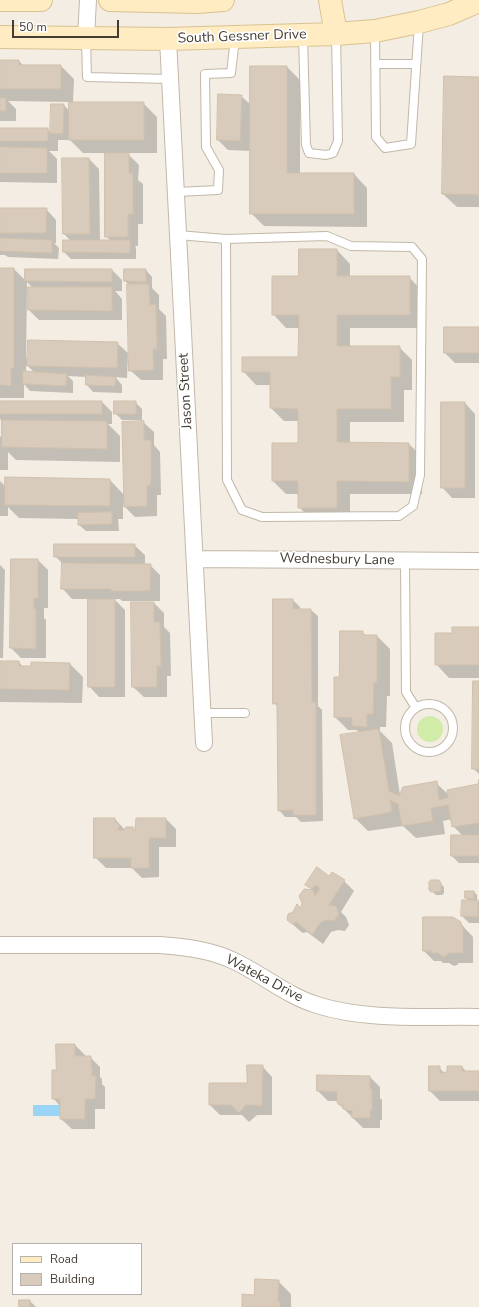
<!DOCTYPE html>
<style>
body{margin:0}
#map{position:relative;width:479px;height:1307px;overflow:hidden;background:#f3ede3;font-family:"Nunito Sans",sans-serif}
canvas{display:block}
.legend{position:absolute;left:12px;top:1243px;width:130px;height:52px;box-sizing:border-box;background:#fff;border:1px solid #b5b1ad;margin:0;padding:5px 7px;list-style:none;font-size:12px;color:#453d33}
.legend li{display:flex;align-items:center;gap:8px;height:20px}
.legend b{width:20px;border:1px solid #b5b1ad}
.scale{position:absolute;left:12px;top:20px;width:107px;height:18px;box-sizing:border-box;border:2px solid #453d33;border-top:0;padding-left:5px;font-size:12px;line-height:14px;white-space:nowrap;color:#453d33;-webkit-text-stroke:3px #fff;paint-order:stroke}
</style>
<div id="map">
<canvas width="479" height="1307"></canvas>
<ul class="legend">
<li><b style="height:5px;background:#ffecc2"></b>Road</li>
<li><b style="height:11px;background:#d8cbbb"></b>Building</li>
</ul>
<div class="scale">50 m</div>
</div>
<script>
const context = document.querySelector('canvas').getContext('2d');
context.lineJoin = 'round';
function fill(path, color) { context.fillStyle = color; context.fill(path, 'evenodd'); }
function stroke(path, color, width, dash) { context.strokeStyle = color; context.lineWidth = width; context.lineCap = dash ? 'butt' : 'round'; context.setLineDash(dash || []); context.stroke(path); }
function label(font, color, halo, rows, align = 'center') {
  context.font = font + ' "Nunito Sans",sans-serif'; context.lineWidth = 3.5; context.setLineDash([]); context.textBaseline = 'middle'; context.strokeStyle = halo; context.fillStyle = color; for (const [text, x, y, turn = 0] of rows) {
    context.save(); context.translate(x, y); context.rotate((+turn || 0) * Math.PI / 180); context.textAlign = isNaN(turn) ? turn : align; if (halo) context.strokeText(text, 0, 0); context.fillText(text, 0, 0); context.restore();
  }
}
fill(new Path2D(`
 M417 729a13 13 0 1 1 26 0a13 13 0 1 1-26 0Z`), '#d1eba9');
fill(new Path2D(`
 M33,1105H60V1116H33Z`), '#9ad5f5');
fill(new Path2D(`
 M0,61H19L24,66H61L74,79L73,103H143L157,117V153H127L139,165L138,180L143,184V224H138V246H135L136,248V259H71L64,252V241H71L64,234L63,159H89L99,169L100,241H111L106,236V153H83L69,139V140H58V151H49L57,159V183L0,182V129H47L51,133L64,105L70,112V102L8,101L16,109V121H0Z
 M251,67H287L300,80V174H354L367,188V227L264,226L251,213V151L228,150L218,140L241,96L251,105Z
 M479,78V207H457L443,194Z
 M0,209H46L56,220V243H54L59,248L58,259L8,257L5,255H0Z
 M337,250L350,264V277H409L422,291V328H350V347H399L412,360V390H404V422H350V443L409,444L422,457V494H350V521L312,520L299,507V494H286L273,481L299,444V421H284L271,408V385H256L243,371L299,358V328H286L273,314L299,277Z
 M0,269H14L26,281V270H112L122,280V291H115L122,299V320H39L29,310L33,288L27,282L26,359L117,343L128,353L127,378L115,377L122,385V393L93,392L87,385V377L68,376L73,381V393L30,391L24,384V398H0ZM26,364L35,373L26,372Z
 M146,270L152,277V288L159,295V309L166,316L167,359H163V380H141L130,370L128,284L125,281Z
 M445,328H479V363H455L445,353Z
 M0,402H102L112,412V424H108L120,436V462L16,460L8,452V470H0V436L3,439V422L0,419Z
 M135,402L142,409V420H122L115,413Z
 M465,403L475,414V498H452L442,487Z
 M143,422L154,432V445L160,452L161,495H157V516L135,517L123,505V519H118L119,531H86L79,525V519L19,518L8,507V516H0V481L6,487V478L110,480L124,495Z
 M134,545L145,555V565H150L160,575V601H122L120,599H114L125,610V697H99L89,686V599H72L62,588V563L55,556Z
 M38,560L48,570V608H44V618L46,620V658H21L11,648Z
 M0,565L5,570L3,658H0Z
 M293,600L300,607V610H311L318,616V706L322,710L323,821L301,822L296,817H285L279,810L278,707L274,703Z
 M154,603L164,613V627L170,633L171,676H167V697H144L133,687Z
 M479,628V678H449L436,664L453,634Z
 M362,632L366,636H377L390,649V696H387L386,727H380V731L392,743L400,795L436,783L449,795L479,784V863H459L452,856L463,836L453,826L452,819L443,821L445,834L416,838L403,826L368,831L355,818L359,733L357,730H348L335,717L340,678Z
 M0,662H19L23,667L70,664L83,677L82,703L0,702Z
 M479,682V774L473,768Z
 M115,819L125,830L132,828L136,832L166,819L176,829V847H159V877L142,878L132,868H106L95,857Z
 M332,873L344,881L354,891L341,912L346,917L349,925L345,931L338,930L331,932L323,944L307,932L303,933L299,930L288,920L302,910L313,891L307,885L329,877Z
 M438,881L444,887V893L442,895H436L432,891Z
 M474,892L477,895V901L479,902V923H469L462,916L469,901L466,898Z
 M460,923L473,937V963H459L457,965L454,966L449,963H443L441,961H434L424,951Z
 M75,1045L85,1055V1057H90L100,1067V1077L102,1079V1084L105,1087V1109H95V1129H72L61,1119V1107L53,1098L57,1071Z
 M262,1066L272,1077V1115H257L249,1122L242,1115H220L210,1105L248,1084Z
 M439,1067L445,1074L462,1067L467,1072H479V1101H440L430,1091Z
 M370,1077L380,1087V1098L382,1100V1120H380V1128H363L340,1105L338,1101H328L318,1091ZM347,1108L357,1110H347Z
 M278,1281L291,1294V1307H243L255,1296Z
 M30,1301L36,1307H20Z`), '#0003');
const building = new Path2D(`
 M0,60H19V65H61V89H0Z
 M250,66H287V173H354V214H250Z
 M444,76L479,77V195L442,194Z
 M218,94L242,95L240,141L217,140Z
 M0,98H6V111H0Z
 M69,102H144V140H69Z
 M51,104H64L63,134L50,133Z
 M0,128H48V141H0Z
 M0,147L47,148V173H0Z
 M105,153H129V173H133V214H128V237H105Z
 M62,158H89L90,234H63Z
 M0,208H47L46,233H0Z
 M0,238L52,240V253L0,251Z
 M63,240H130V253L63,252Z
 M299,249H337V276H410V315H337V346H400V377H391V409H337V442L409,443V482L337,481V508H298V481H272V443H298V409L270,408V372H242V357H298L299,315H272V276H298Z
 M0,268H14V368H11V386L0,385Z
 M25,269H112V282L25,281Z
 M124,269H146V282L124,281Z
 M127,284H149L150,305L156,304L157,349H153L154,370L129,371Z
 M28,287H112V311L28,310Z
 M444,327H479V353H444Z
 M28,340L118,342L117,368L27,366Z
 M23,371L67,374L66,386L23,384Z
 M86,375L116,377L115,386L86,385Z
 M0,401H102V414H0Z
 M114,401H136V414H114Z
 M441,402H465V488H441Z
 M2,420L107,421V449L2,447Z
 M144,421V440H151V485L147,486V506L124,507L122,422Z
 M5,477L110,479V506L5,505Z
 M112,512V524L78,525V513Z
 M54,544H135V557H54Z
 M11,559H38V598H34V609H36V649L10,648Z
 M62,563L151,564L150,591H111V589H61Z
 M88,599H115V687H88Z
 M273,599H293V609H311L312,702H316V815H293V810L278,811L277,703L273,704Z
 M131,602H154V622H160L161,666H157V687H132Z
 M452,627H479V665H435V633H452Z
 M340,631H363V635H377V683H374L373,714H367V727L352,726V718L334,717V677H339Z
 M0,661H19V666H31V662L70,663L69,690L0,689Z
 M473,681H479V769H472Z
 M379,729L389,791L399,796L403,787L437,781L439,800L448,798L447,790L478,784L479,779V823L452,827L448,805L431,808L433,821L402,826L398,804L390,800L392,812L354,819L340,735Z
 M94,818H115V821L119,824V828L117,830H124L126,827H133L135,831L136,818H166V838H149V868H131V858H94Z
 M451,835H479V856H451Z
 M317,867L329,876L332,872L345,880L329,905L336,906L339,914L334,921L327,920L321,922L312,935L296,922L292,924L287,920L288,914L293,912L297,904L301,908L302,903L299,896L304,889L313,890L315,896L320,888L315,885L312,889L305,885Z
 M431,880H439L441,883V890L439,892H431L429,890V882Z
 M465,891H474V899L465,898Z
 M462,900H478V917L461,916Z
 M423,917H453L461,922V926H463V953H449L447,955L443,957L438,953H431L432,951H423Z
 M56,1044H75V1056H91V1067H92V1076H96L95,1099H85V1119H60V1099H52V1070H56Z
 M247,1065H263L262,1106L246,1105L239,1113L231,1105H209V1083H247Z
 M429,1066H440V1073L447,1072V1066H462V1071H479V1091H429Z
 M317,1075L370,1076V1089H372V1110H370V1118H352V1109H343V1105H339L337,1102V1092L317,1091Z
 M255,1279L279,1280L278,1301H280V1307H242V1294L254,1295Z
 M19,1300H30V1307H19Z`);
fill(building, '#d8cbbb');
stroke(building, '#d1c0ab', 1);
const lane = new Path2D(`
 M375,32L376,137L385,148L411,144L419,24
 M303,36L306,145L309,153L326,155L333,153L338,141L336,35
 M86,39L87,77L170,79
 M375,64H416
 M176,192L218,190L219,170L206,147L205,74L231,73L235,38
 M178,235L226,239L327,236L351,246L412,247L422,259L420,475L413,506L399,516L262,517L242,510L227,480L226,239
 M405,561L406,692L416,708
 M405 728a24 24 0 1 1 48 0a24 24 0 1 1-48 0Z
 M203,713H245`);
const street = new Path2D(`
 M86,37L88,0
 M168,39L204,743
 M195,559L479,561
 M0,945H160C186,947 211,950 234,961C262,974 287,996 317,1005C367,1021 427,1016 479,1017`);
const secondary = new Path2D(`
 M0,0H41
 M110,0L197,2L223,0
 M330,0L336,34
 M0,37L168,39L336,34L375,31L419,22L449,14L479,1`);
stroke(lane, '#c2b8a8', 10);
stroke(street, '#c2b8a8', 18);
stroke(secondary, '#dac291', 24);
stroke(lane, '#fff', 8);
stroke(street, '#fff', 16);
stroke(secondary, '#ffecc2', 22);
label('14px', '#453d33', '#fff', [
 ["South Gessner Drive",242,37,-2],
 ["Jason Street",186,391,-93],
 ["Wednesbury Lane",337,560,1],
 ["Wateka Drive",264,979,28]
]);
</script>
